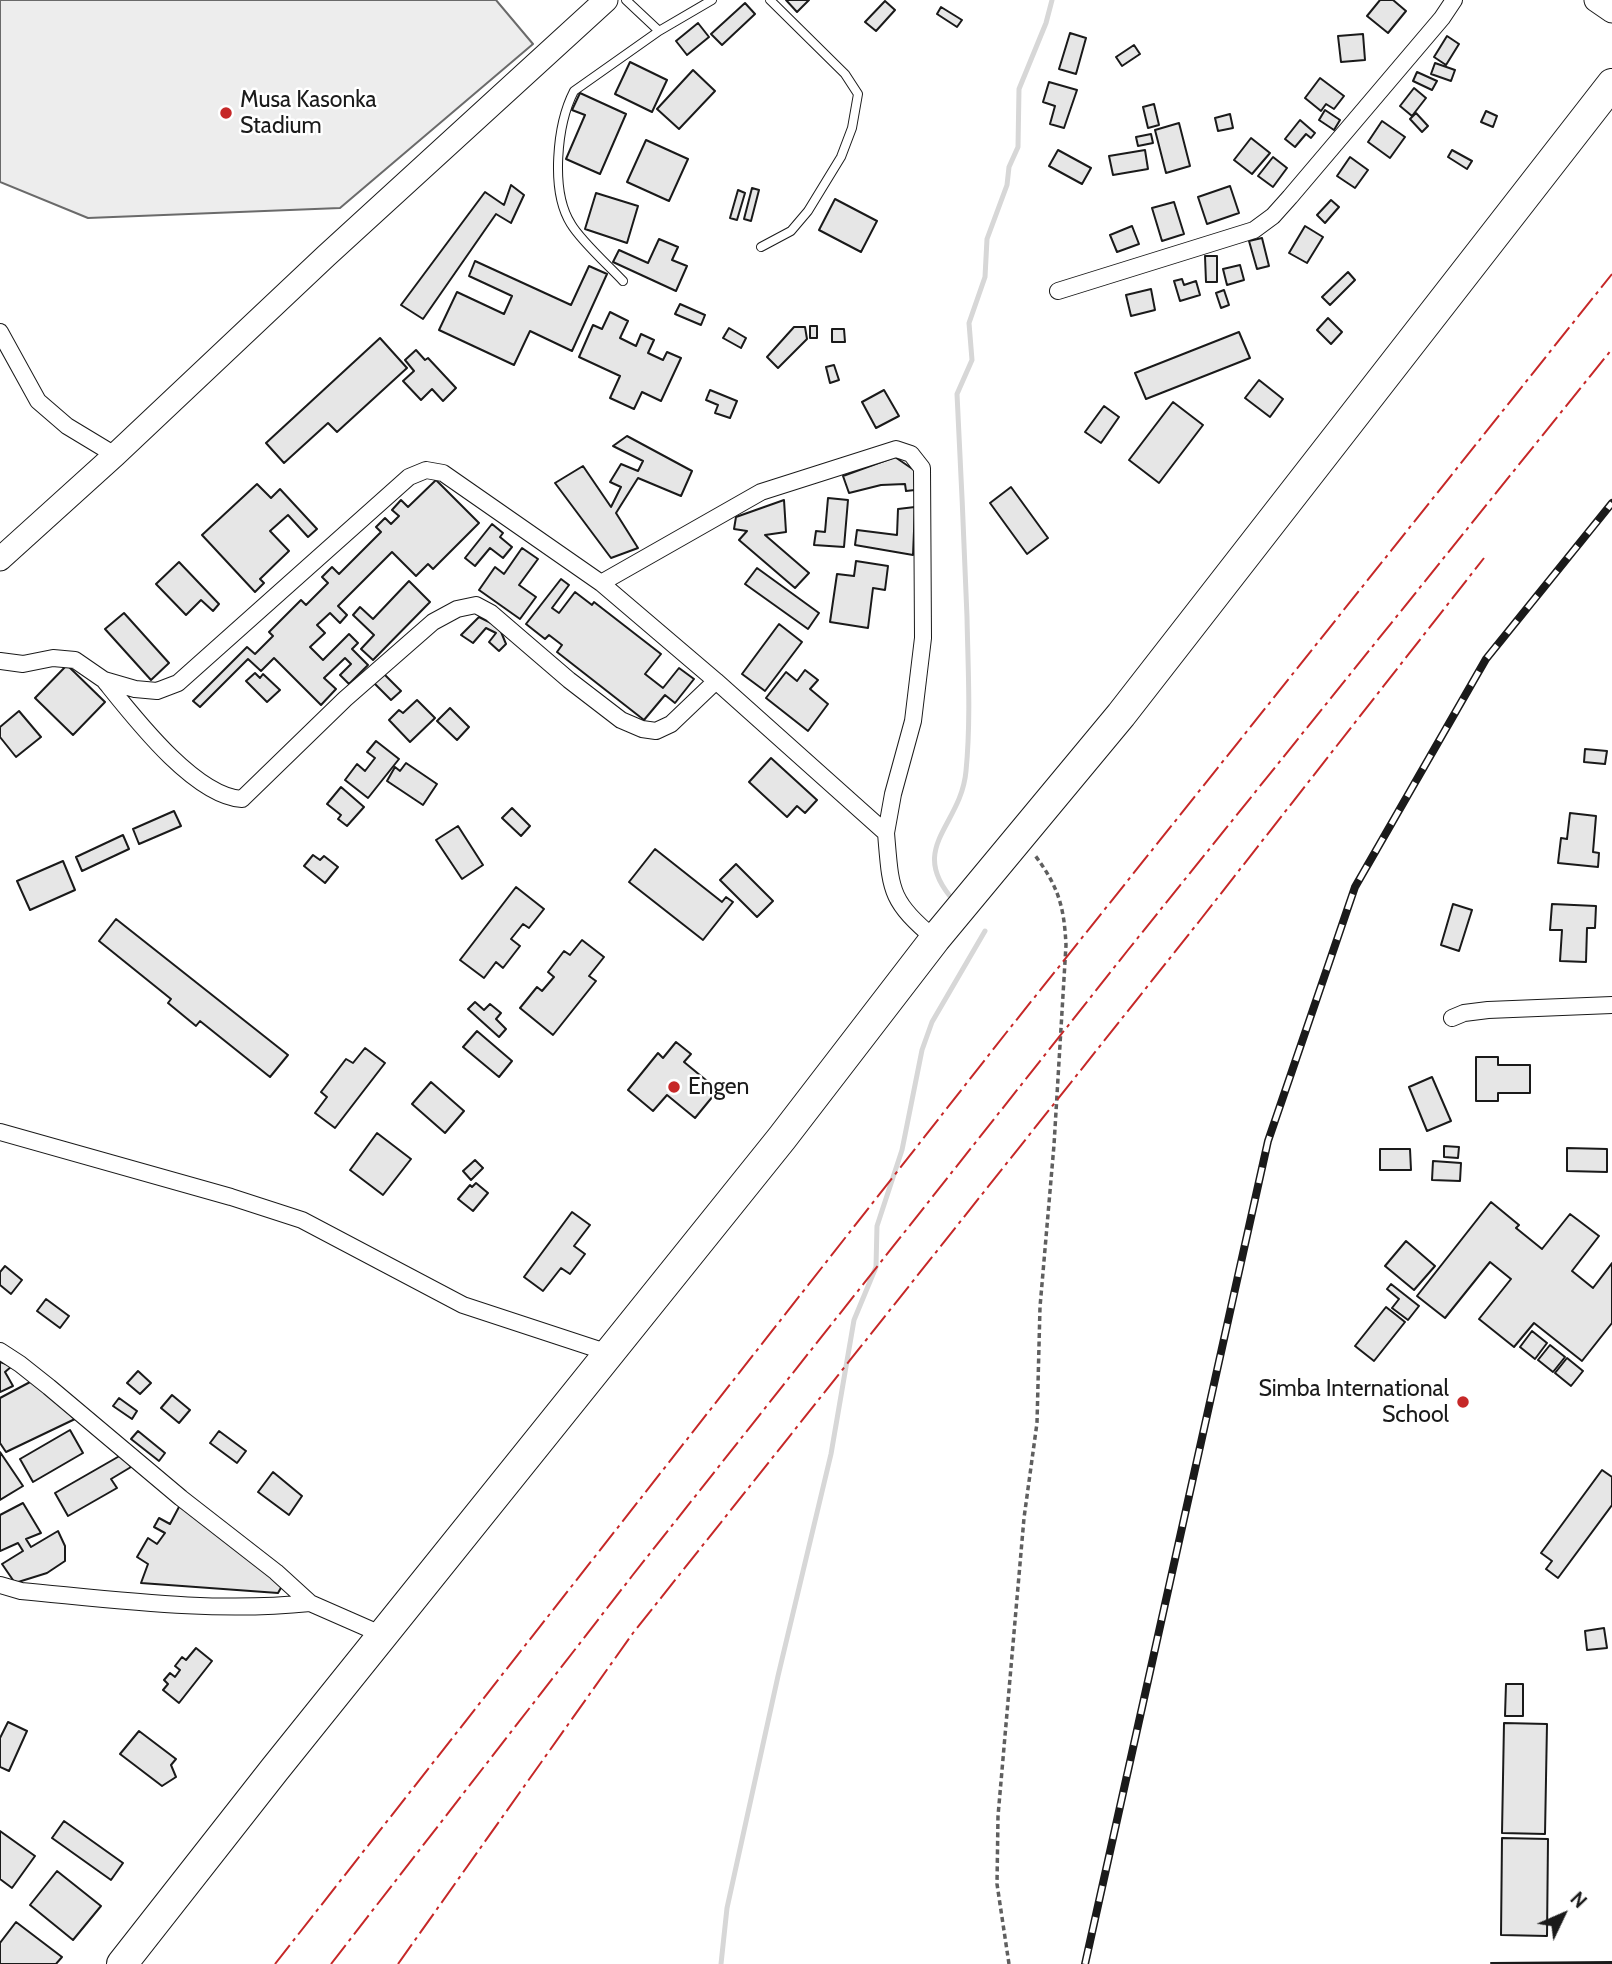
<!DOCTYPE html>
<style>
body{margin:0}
#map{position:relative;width:1612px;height:1964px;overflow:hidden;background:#fff;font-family:Cabin,sans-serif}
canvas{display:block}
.north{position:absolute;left:1528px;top:1880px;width:70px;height:70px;-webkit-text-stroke:5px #fff;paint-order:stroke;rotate:46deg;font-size:19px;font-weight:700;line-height:28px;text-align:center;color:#1a1a1a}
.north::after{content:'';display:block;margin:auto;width:24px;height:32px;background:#1a1a1a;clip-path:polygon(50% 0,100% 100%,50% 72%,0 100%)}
</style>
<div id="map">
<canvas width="1612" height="1964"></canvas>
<div class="north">N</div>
</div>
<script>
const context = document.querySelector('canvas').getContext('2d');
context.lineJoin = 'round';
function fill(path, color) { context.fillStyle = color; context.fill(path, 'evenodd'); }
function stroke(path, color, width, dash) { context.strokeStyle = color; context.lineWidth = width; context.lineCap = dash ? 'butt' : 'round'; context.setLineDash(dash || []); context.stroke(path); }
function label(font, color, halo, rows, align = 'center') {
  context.font = font + ' Cabin,sans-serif'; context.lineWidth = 5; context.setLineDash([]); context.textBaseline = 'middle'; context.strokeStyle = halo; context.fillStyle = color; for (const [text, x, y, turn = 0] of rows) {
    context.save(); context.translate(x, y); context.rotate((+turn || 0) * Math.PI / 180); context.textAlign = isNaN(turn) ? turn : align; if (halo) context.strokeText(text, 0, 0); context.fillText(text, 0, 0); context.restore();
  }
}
const built = new Path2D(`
 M0,0H496L533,44L340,208L88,218L0,182Z`);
fill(built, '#ededed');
stroke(built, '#6a6a6a', 2);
stroke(new Path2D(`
 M954,901C906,847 961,827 966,771C971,720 968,668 967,617C964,543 961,468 957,394L972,360L969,323L985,277L987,239L1007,185L1009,167L1018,147L1019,89L1046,23L1052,0
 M721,1964L727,1908L778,1676L831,1454L854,1320L876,1267L877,1226L902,1150L922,1050L932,1022L985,931`), '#d7d7d7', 5);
const building = new Path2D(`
 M786,0H809L797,12Z
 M1380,0H1393L1406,11L1388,33L1367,16Z
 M885,1L895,10L876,31L865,22Z
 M745,3L755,14L722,45L711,34Z
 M941,7L962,20L957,27L937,14Z
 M698,23L709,37L687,55L676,41Z
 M1070,33L1086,38L1076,74L1059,69Z
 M1363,34L1365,60L1341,62L1338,36Z
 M1447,36L1459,44L1446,65L1434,57Z
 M1134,45L1140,54L1122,66L1116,57Z
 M630,62L667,80L652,112L615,94Z
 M1435,63L1455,70L1451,81L1431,74Z
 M693,70L715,91L679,129L657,109Z
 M1417,72L1437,81L1432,90L1413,81Z
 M1320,78L1344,96L1334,109L1326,104L1321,111L1305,98Z
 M1049,82L1077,90L1064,128L1050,124L1055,106L1043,102Z
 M1414,88L1426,98L1412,116L1400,106Z
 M580,93L626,114L600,174L566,159L585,115L572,110Z
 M1154,104L1159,125L1148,128L1143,107Z
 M1325,110L1340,120L1334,130L1319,120Z
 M1486,111L1497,116L1493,127L1481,122Z
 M1416,113L1428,126L1422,132L1410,119Z
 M1230,114L1233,128L1218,131L1215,118Z
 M1300,120L1315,133L1311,138L1306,134L1295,147L1285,139Z
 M1382,121L1405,137L1390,158L1368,142Z
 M1179,123L1190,166L1166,173L1155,130Z
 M1151,134L1153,143L1138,146L1136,137Z
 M1251,138L1270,153L1252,174L1234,160Z
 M646,140L688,159L669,201L627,182Z
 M1058,150L1091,168L1082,184L1049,166Z
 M1145,150L1148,169L1113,175L1109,156Z
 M1452,150L1472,161L1467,169L1448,157Z
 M1273,157L1287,168L1273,187L1258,176Z
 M1350,157L1368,170L1355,188L1337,176Z
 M511,185L524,195L511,223L496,214L423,319L401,305L485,192L504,205Z
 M1230,186L1239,213L1207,224L1198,197Z
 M752,188L759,190L751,221L744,219Z
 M738,190L745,193L737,220L730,218Z
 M596,193L638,206L627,243L585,229Z
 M835,199L877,221L861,252L819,230Z
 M1331,200L1339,207L1325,223L1317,215Z
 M1174,202L1184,234L1162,241L1152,208Z
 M1132,226L1139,244L1117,252L1110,235Z
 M1305,226L1323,237L1307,263L1289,253Z
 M1262,238L1269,266L1257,269L1249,241Z
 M659,239L678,247L672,260L687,266L676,291L613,262L619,250L648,263Z
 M1205,256H1217V282H1206Z
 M475,261L571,305L589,266L607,274L572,351L530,331L514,365L439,330L457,292L504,314L512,296L469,276Z
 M1240,265L1244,280L1227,285L1223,269Z
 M1348,272L1355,280L1330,305L1322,297Z
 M1182,279L1184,285L1196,281L1200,295L1180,301L1174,281Z
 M1151,289L1155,310L1131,316L1126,295Z
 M1224,290L1229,305L1221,308L1216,293Z
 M680,304L705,315L701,325L675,314Z
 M610,312L628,321L620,338L636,346L641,334L654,340L648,353L663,360L667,352L681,358L661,401L642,392L634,409L610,398L620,376L579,357L593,325L602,329Z
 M1328,318L1342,332L1331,344L1317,330Z
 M810,326H817V338H810Z
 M794,327H805L807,339L778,368L767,357Z
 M729,328L746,338L741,348L723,338Z
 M832,329H844L845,342H832Z
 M1239,332L1250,358L1146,399L1135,373Z
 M380,338L407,368L337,432L328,423L284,463L266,443Z
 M416,350L425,360L428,358L456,388L443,401L432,389L421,400L403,381L414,371L405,360Z
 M834,365L839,380L830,383L826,367Z
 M1259,380L1283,399L1270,417L1245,398Z
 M710,390L737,401L730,418L715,413L718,405L706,400Z
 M884,390L899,416L876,428L862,402Z
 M1173,402L1203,425L1159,483L1129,460Z
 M1104,406L1119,417L1101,443L1085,432Z
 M627,436L692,471L681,496L638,478L616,513L638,548L611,558L555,483L583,466L611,507L621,487L610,482L621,464L638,471L643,461L613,446Z
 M895,457L914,470L915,490L906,491L905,484L881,485L849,493L843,476Z
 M436,480L479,523L433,569L428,564L416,576L392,552L338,606L347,615L340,623L330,613L317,625L325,633L310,647L323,660L349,634L358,643L352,649L368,665L349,684L340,675L351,664L345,658L324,678L336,689L321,705L274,658L261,671L248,659L200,707L193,701L247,647L255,654L273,636L269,632L301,600L306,605L328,583L322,577L332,567L339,574L381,532L376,527L385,518L391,524L399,516L392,510L401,500L408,507Z
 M257,484L271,498L280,489L317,529L308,537L288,515L270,531L289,551L260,579L264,583L255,592L202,535Z
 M1011,487L1048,538L1027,554L990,503Z
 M828,498L848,500L844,547L814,545L816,531L825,532Z
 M784,500L786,532L765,535L809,573L795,588L739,540L747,531L734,529L736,517Z
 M915,507L913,555L855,545L857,530L897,535L898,509Z
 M492,524L503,533L500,537L512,547L503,558L490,548L475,566L465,558Z
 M522,548L538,559L519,585L536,597L520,619L479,590L495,567L504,574Z
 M856,561L888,566L885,590L873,588L868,628L830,622L837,574L854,576Z
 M179,562L219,604L213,611L201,600L186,615L156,584Z
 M757,568L819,613L808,629L745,584Z
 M561,579L569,585L552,608L559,613L575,592L592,605L594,602L661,654L645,674L663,688L679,668L694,679L675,703L665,695L644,720L557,652L562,645L549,635L545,639L526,624Z
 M409,581L430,602L373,660L361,649L374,635L353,615L360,607L373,619Z
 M124,613L169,663L151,680L105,629Z
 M479,617L499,627L506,644L499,651L489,642L496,633L486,628L473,643L461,635Z
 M779,624L802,642L765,691L742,674Z
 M67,665L105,702L73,735L35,698Z
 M805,670L818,680L810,689L828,704L808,731L766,698L786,672L797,681Z
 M255,673L260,678L263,674L280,690L267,702L246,681Z
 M383,673L401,691L391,700L374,683Z
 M417,700L435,718L410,742L389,720L399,710L403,713Z
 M450,708L469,727L457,740L437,721Z
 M19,711L41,737L16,757L0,737V727Z
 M376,741L399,759L368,798L345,780L357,764L365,771L375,758L367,752Z
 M1585,749L1607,751L1605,764L1584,762Z
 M771,758L817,800L805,813L797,806L787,817L749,782Z
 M406,763L437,784L423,805L387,781L395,767L400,771Z
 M341,787L364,807L347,826L338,819L341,815L327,804Z
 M512,808L530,826L521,836L502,818Z
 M174,811L181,826L139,844L133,829Z
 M1570,813L1596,816L1593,852L1599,853L1598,867L1558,863L1561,838L1567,839Z
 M458,826L483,865L462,879L436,840Z
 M123,835L129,849L82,871L76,857Z
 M655,849L722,902L726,897L733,902L703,940L629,882Z
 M313,855L320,860L324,856L338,867L325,883L304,866Z
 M63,861L75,890L30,910L17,881Z
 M736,864L773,901L757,917L720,880Z
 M516,887L544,909L529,928L523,924L511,939L520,946L503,968L496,962L484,978L460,960Z
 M1453,904L1472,910L1459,951L1441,945Z
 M1552,904L1596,906L1595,928H1587L1586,962L1560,961L1562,930H1550Z
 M116,919L288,1055L270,1077L200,1021L196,1026L168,1003L171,999L99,941Z
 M582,940L604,957L589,976L596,981L553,1035L520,1008L537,987L542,991L554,977L548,972L564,951L570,955Z
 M475,1002L484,1010L490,1004L501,1013L496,1019L506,1029L499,1037L468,1009Z
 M477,1031L512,1061L499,1077L463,1047Z
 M676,1042L691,1054L684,1062L718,1090L695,1118L667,1095L653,1111L628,1090L658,1053L663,1058Z
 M365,1048L385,1063L335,1128L315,1113L327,1097L321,1092L346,1059L353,1063Z
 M1476,1057H1498V1065H1530V1093H1498V1101H1476Z
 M1432,1077L1451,1121L1427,1131L1409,1087Z
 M431,1082L464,1111L445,1133L412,1104Z
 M377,1133L411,1159L383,1195L350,1170Z
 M1444,1146L1459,1147L1458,1158L1444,1157Z
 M1567,1148L1607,1149V1172L1567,1171Z
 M1380,1149H1410L1411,1170H1380Z
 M475,1160L483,1168L471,1180L463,1171Z
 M1433,1161L1461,1163L1460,1181L1432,1180Z
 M476,1183L488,1193L473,1211L458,1199L470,1185L472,1187Z
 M1491,1202L1519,1225L1516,1228L1542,1249L1570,1214L1599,1236L1572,1271L1593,1288L1612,1263V1323L1582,1361L1534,1323L1514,1347L1479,1319L1511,1279L1490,1262L1445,1318L1417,1296Z
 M572,1212L590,1225L574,1246L585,1254L570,1274L561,1268L543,1291L524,1277Z
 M1406,1241L1435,1266L1414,1290L1385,1266Z
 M5,1266L22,1280L11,1294L0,1285V1272Z
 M1391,1284L1419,1306L1408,1320L1392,1308L1399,1299L1387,1289Z
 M46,1299L69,1316L60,1328L37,1311Z
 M1386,1307L1405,1322L1374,1361L1355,1346Z
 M1532,1331L1547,1343L1535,1359L1520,1347Z
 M1550,1345L1565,1357L1553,1372L1538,1360Z
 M1567,1358L1583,1371L1571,1386L1555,1373Z
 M0,1362L12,1366L5,1372L13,1386L0,1392Z
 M138,1371L151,1383L140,1394L127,1383Z
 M32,1381L75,1419L6,1452L0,1443V1398Z
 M172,1395L190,1410L179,1423L161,1408Z
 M119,1398L137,1411L132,1419L113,1406Z
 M70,1430L83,1453L33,1482L20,1459Z
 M138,1431L165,1453L159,1461L131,1439Z
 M219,1431L246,1451L237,1463L210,1443Z
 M0,1452L23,1486L0,1500Z
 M123,1454L131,1467L111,1479L117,1488L68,1516L55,1493Z
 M1602,1470L1612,1477V1505L1558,1578L1546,1569L1552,1561L1541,1553Z
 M273,1472L302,1496L289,1515L258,1492Z
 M23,1503L41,1533L26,1539L31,1547L58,1531L65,1546V1561L47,1573L15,1583L2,1564L23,1551L18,1543L0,1551V1515Z
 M180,1505L282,1586L278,1593L141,1583L148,1564L137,1557L148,1538L157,1544L165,1533L154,1527L159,1518L170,1524Z
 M1604,1628L1607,1648L1587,1650L1585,1631Z
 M196,1648L212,1661L179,1703L163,1690L168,1684L164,1680L170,1673L175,1677L180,1670L175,1666L182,1657L186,1660Z
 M1506,1684H1523V1716H1505Z
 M8,1722L27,1731L9,1771L0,1767V1738Z
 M1504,1723L1547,1724L1545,1834L1502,1833Z
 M139,1731L176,1759L171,1765L176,1777L162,1786L120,1754Z
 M64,1821L123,1863L111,1880L52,1838Z
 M0,1831L35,1856L12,1888L0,1879Z
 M1502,1838L1548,1839L1547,1936L1501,1935Z
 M57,1871L101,1906L73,1940L30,1905Z
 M16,1922L62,1957L56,1964H0V1943Z
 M1612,1962V1964L1491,1963Z`);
fill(building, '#e6e6e6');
stroke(building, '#1a1a1a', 2);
const lane = new Path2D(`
 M626,0L659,31L712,0
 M761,247L791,231L808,211L841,157L852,128L858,94L845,74L770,0
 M623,281C609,266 581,241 571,224C550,191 557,124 574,91L659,31`);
const street = new Path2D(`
 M1058,291L1254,230L1273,216L1290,197L1442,18L1454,0
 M0,332L38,401L67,426L115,455
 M601,583L761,492L896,449L911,454L922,468L923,638L913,721L893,794L886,833
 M0,661L23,664L53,658L75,660L104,680L135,689L157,691L178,683L409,477L426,470L443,473L601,583L716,681L886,833C891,891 889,900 935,939
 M104,680C133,716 194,796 242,799L345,699L433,622L457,609L476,605L491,613L569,680L621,720L642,729L656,731L671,724L716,681
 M1452,1018L1464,1013L1488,1010L1612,1005
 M0,1132L231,1197L302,1220L463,1305L609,1353
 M0,1351L20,1364L49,1387L181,1498L276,1572L310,1603L383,1635
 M0,1585L21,1591C118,1600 213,1613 310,1603`);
const secondary = new Path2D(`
 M1596,0L1612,11
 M0,559L115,455L326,256L606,0`);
const highway = new Path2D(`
 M122,1964L275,1769L782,1138L935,939L1121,715L1612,84`);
stroke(lane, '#1a1a1a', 10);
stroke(street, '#1a1a1a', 18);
stroke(secondary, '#1a1a1a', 25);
stroke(highway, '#1a1a1a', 32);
stroke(new Path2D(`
 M1009,1964L997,1884L998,1816L1024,1518L1037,1423L1040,1307L1054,1145L1066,945C1064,905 1058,886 1034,854`), '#5f5f5f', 3.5, [5, 3.5]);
stroke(lane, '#fff', 8);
stroke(street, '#fff', 16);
stroke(secondary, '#fff', 23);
stroke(highway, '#fff', 30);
const rail = new Path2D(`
 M1085,1964L1268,1141L1355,887L1486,659L1612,503`);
stroke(rail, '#1a1a1a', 8);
stroke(rail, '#fff', 5, [16]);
stroke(new Path2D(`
 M275,1964L1006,1033L1612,274
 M331,1964L632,1576L1128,950L1612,349
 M398,1964L633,1633L1201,919L1484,558`), '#c62828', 2, [24, 5, 3.5, 5]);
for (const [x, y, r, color] of [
 [226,113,7,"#c62828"],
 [674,1087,7,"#c62828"],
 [1463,1402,7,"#c62828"]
]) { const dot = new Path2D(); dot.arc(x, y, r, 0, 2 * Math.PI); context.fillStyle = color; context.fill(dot); stroke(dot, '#fff', 2.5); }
label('23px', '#1a1a1a', '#fff', [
 ["Musa Kasonka",240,100],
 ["Stadium",240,126],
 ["Engen",688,1087],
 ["Simba International",1449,1389,"right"],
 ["School",1449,1415,"right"]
], 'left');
</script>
